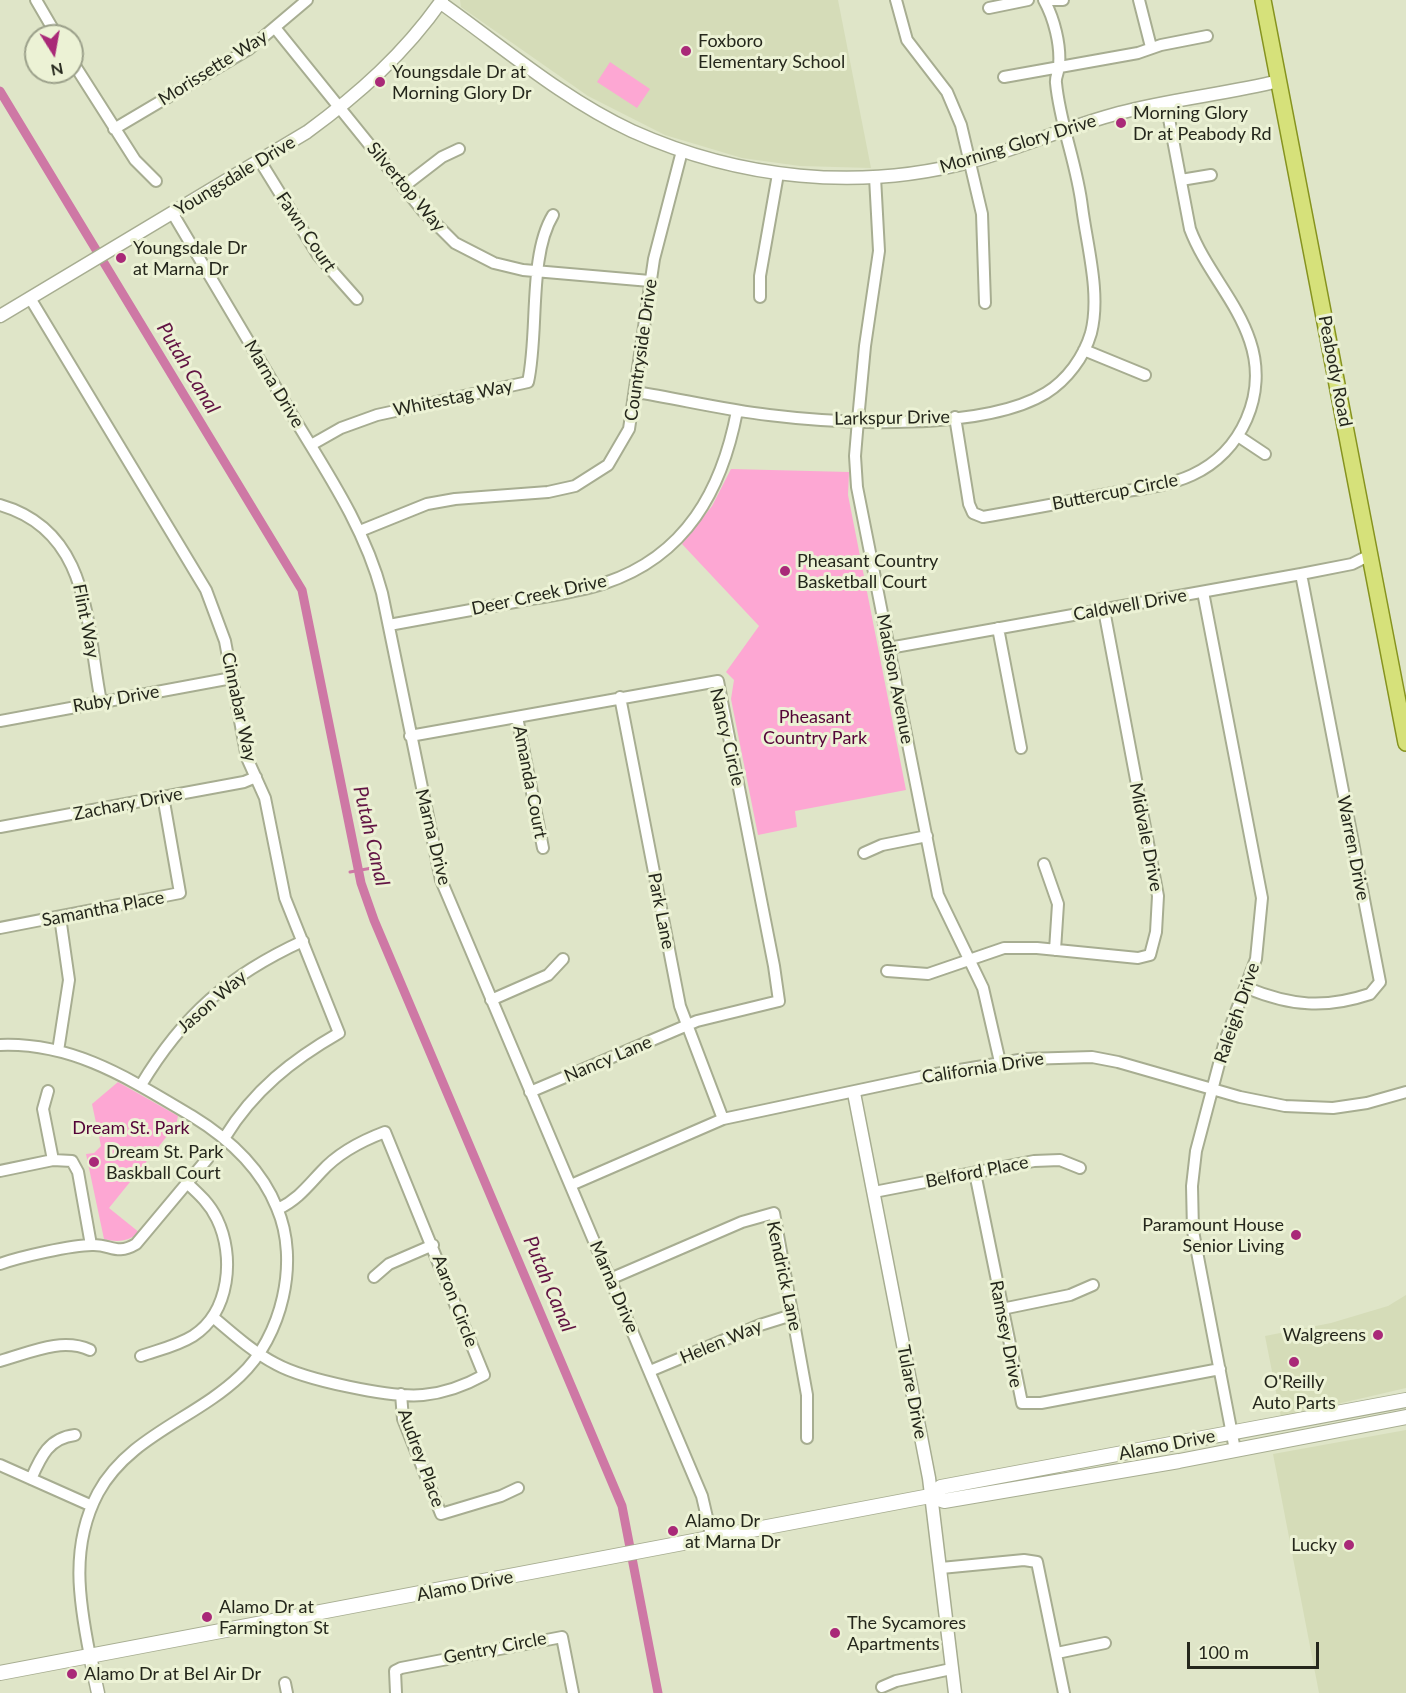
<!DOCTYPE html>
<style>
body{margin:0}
#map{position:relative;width:1406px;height:1693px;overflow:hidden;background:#dfe5c8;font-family:Lato,sans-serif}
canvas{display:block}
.north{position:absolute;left:24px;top:24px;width:60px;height:60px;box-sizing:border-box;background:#ecf2d5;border:2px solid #9ca18b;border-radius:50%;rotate:169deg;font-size:16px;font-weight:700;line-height:24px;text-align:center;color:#25271c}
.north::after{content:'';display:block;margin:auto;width:21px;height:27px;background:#a92978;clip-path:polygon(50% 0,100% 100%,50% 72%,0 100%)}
.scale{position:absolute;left:1187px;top:1642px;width:132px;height:27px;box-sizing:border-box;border:3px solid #25271c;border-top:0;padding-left:8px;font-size:18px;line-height:21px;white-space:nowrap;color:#25271c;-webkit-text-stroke:4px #ecf2d5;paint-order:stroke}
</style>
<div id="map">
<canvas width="1406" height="1693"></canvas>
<div class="north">N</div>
<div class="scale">100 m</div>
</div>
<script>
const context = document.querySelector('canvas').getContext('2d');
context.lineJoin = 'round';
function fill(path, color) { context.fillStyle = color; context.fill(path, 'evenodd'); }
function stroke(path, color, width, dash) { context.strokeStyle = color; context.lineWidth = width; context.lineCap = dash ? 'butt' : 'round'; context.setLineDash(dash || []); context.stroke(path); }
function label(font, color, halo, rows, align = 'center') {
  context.font = font + ' Lato,sans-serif'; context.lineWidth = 6; context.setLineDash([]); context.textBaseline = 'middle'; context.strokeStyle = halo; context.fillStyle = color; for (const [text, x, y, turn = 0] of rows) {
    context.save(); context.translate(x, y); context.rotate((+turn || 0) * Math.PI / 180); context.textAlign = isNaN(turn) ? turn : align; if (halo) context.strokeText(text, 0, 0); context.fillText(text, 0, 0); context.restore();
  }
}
fill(new Path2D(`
 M460,0H838L871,168L800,166L742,158L665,135L588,96L461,7Z
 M1406,1295V1388L1281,1417L1265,1336L1331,1323L1388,1306Z
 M1406,1430V1693H1319L1273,1454Z`), '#d5dcb8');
fill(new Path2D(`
 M610,62L650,89L637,108L597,82Z
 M731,469L849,472L848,495L906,790L795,811L797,827L758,835L731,699L734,680L726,672L759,626L682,544L712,506Z
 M118,1082L178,1116L176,1125L109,1208L140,1233C127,1241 119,1243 104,1239L86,1154L94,1153L101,1146L92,1104Z`), '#fda7d3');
stroke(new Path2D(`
 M350,872L372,868`), '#ce78a5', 3);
stroke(new Path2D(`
 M0,91L302,590L361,883L374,920L622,1506L658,1693`), '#ce78a5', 9);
const minor = new Path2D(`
 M36,0L57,36
 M896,0L907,40L947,92L961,125L982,214L985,303
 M1045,0H1063
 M1139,0L1151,47
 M989,8L1028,0
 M276,29L423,211L455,243L494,263L523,270L650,281
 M72,61L135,160L156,181
 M1004,77L1138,53L1161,45L1207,36
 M114,129L249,49L307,0
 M260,161L318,255L357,299
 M875,177L879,251L865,346L858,420L855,456L857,487L938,895L983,988L1000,1062
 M1181,180L1211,175
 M403,187L442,157L459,149
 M173,214C213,282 253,350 294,418C328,474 365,529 382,593L441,880L702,1496L712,1539
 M760,297V276L778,174
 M30,298L206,590L225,641L247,758L265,798L285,898L339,1033C292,1060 254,1090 225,1137
 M1084,350L1145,375
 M636,392C680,399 724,410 769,415C841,424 984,431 1046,393C1067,380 1084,357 1091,333C1101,294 1087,246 1082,207C1077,164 1060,125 1056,83C1055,77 1059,72 1059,66C1061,45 1054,18 1044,0
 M955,417L969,504L973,513L983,517C1024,510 1066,502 1108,494C1136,489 1166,487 1192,475C1242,452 1268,394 1250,341C1237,301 1205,269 1190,229L1166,103
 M1238,436L1265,454
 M311,445L341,428L377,415L528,382C539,333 528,256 553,215
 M0,505C91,531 86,625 101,702
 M360,531L427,504L455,499L548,492L575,486L608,465L629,429L654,259L682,151
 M1203,592L1262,898L1256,959L1225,1041L1196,1151L1192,1186L1193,1231L1235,1450
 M389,625C433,617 476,609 520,601C549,596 578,592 605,583C686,556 722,490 737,411
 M998,628L1021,748
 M889,648L1301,574L1352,564L1370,555
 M620,697L680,1006L723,1119
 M517,717L543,848
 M0,721L232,678
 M410,736L718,681L774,966L779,1001L697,1021L530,1092
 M0,827L244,782L256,777
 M864,853L882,845L927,836
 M1044,864L1058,904L1055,950
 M0,928L180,893L163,796
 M887,971L928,974L1004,948H1037L1138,958L1150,955L1156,932L1158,896L1104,610
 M1247,988C1291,1006 1325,1009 1370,994L1380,982L1301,574
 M491,1000L548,975L563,959
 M0,1045C74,1042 131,1080 192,1116C228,1138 261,1168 277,1208C300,1261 282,1337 240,1376C195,1419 129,1436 98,1493C70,1546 79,1601 90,1656
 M58,1051L69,980L60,917
 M141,1085C183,1015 229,975 303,941
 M48,1091L43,1109L53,1160
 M0,1171L53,1160L72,1161L78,1172L91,1245
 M975,1173L1022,1403H1041L1220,1369
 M571,1185L723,1119L930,1075L1025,1059L1092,1057L1118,1062L1240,1097L1285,1106L1333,1108L1367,1103L1406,1092
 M874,1192L1034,1161L1060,1160L1080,1168
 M0,1264C19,1257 72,1245 92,1245C111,1244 116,1256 136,1244L208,1158
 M374,1277L389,1264L433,1245
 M610,1279L742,1222L774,1213L807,1395V1438
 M1002,1309L1070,1295L1093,1285
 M213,1317C233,1334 253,1352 276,1364C305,1380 391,1398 423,1395C445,1393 466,1385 484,1375L385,1132C361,1141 338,1153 321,1172C307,1187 297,1200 278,1209
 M141,1356C158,1350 177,1346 193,1336C230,1312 235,1256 217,1219C210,1204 199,1194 187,1183
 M0,1361C29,1353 61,1337 90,1350
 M650,1371L760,1325L792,1315
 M401,1394L403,1419L441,1514L501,1496L518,1488
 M0,1465L92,1506
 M31,1479C41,1456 49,1438 75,1435
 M941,1568L1024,1560L1037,1562L1064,1693
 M1057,1653L1105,1643
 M285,1683L287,1693
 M882,1687L896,1681L951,1669
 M396,1693L395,1671L401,1668L562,1637L573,1693`);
const tertiary = new Path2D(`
 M441,3C503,47 563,99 632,131C739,179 859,192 973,161C1022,147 1070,126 1119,113C1172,99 1226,94 1279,81
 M0,316L307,132C359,94 405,53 442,0
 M854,1093L929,1478L955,1693
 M90,1656L98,1693`);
const secondary = new Path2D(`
 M930,1496L944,1501L1179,1461L1406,1417
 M0,1673L930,1496L941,1487L1406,1400`);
const primary = new Path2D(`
 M1263,0L1406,743`);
stroke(minor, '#a7ad91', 14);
stroke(tertiary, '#a7ad91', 15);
stroke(secondary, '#a7ad91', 16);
stroke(primary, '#86931f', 18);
stroke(minor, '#fff', 10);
stroke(tertiary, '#fff', 12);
stroke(secondary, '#fff', 14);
stroke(primary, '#d6e17a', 15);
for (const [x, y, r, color] of [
 [686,51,6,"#a92978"],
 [380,82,6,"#a92978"],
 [1121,123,6,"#a92978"],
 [121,258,6,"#a92978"],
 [785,571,6,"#a92978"],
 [94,1162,6,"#a92978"],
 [1296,1235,6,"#a92978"],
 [1378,1335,6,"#a92978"],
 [1294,1362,6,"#a92978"],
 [673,1531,6,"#a92978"],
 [1349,1545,6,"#a92978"],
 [207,1617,6,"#a92978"],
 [835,1633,6,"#a92978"],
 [72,1674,6,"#a92978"]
]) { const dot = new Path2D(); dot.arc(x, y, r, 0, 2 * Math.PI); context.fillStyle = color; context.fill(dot); stroke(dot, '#ecf2d5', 2); }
label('18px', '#25271c', '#ecf2d5', [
 ["Foxboro",698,41],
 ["Elementary School",698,62],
 ["Youngsdale Dr at",392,72],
 ["Morning Glory Dr",392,93],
 ["Morning Glory",1133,113],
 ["Dr at Peabody Rd",1133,134],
 ["Youngsdale Dr",133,248],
 ["at Marna Dr",133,269],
 ["Pheasant Country",797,561],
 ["Basketball Court",797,582],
 ["Dream St. Park",106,1152],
 ["Baskball Court",106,1173],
 ["Paramount House",1284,1225,"right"],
 ["Senior Living",1284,1246,"right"],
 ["Walgreens",1366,1335,"right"],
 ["O'Reilly",1294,1382,"center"],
 ["Auto Parts",1294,1403,"center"],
 ["Alamo Dr",685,1521],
 ["at Marna Dr",685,1542],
 ["Lucky",1337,1545,"right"],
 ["Alamo Dr at",219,1607],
 ["Farmington St",219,1628],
 ["The Sycamores",847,1623],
 ["Apartments",847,1644],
 ["Alamo Dr at Bel Air Dr",84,1674]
], 'left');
label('18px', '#25271c', '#ecf2d5', [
 ["Morissette Way",213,68,-32],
 ["Morning Glory Drive",1018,144,-17],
 ["Youngsdale Drive",235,176,-31],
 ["Silvertop Way",406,187,50],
 ["Fawn Court",306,232,56],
 ["Countryside Drive",641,350,-82],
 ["Peabody Road",1335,371,79],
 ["Marna Drive",274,384,59],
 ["Whitestag Way",453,398,-12],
 ["Larkspur Drive",892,418,-1],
 ["Buttercup Circle",1115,492,-11],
 ["Deer Creek Drive",539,595,-12],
 ["Caldwell Drive",1130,605,-10],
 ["Flint Way",86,621,79],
 ["Madison Avenue",895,679,79],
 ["Ruby Drive",116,699,-10],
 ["Cinnabar Way",239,707,78],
 ["Nancy Circle",727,737,77],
 ["Amanda Court",530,782,79],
 ["Zachary Drive",128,804,-11],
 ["Marna Drive",433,837,76],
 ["Midvale Drive",1146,837,79],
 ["Warren Drive",1353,848,79],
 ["Samantha Place",103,909,-11],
 ["Park Lane",661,911,79],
 ["Jason Way",212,1002,-41],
 ["Raleigh Drive",1237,1013,-71],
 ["Nancy Lane",608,1059,-23],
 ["California Drive",983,1068,-9],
 ["Belford Place",977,1172,-11],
 ["Kendrick Lane",784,1276,78],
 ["Marna Drive",614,1287,67],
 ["Aaron Circle",455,1301,69],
 ["Ramsey Drive",1006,1334,79],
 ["Helen Way",721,1342,-23],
 ["Tulare Drive",912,1392,79],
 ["Alamo Drive",1167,1445,-11],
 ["Audrey Place",421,1458,70],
 ["Alamo Drive",465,1586,-11],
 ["Gentry Circle",495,1648,-11]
]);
label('18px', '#540338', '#ecf2d5', [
 ["Pheasant",815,717],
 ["Country Park",815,738],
 ["Dream St. Park",131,1128]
]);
label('italic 20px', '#621444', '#ecf2d5', [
 ["Putah Canal",188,368,59],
 ["Putah Canal",371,836,77],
 ["Putah Canal",549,1284,67]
]);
</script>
